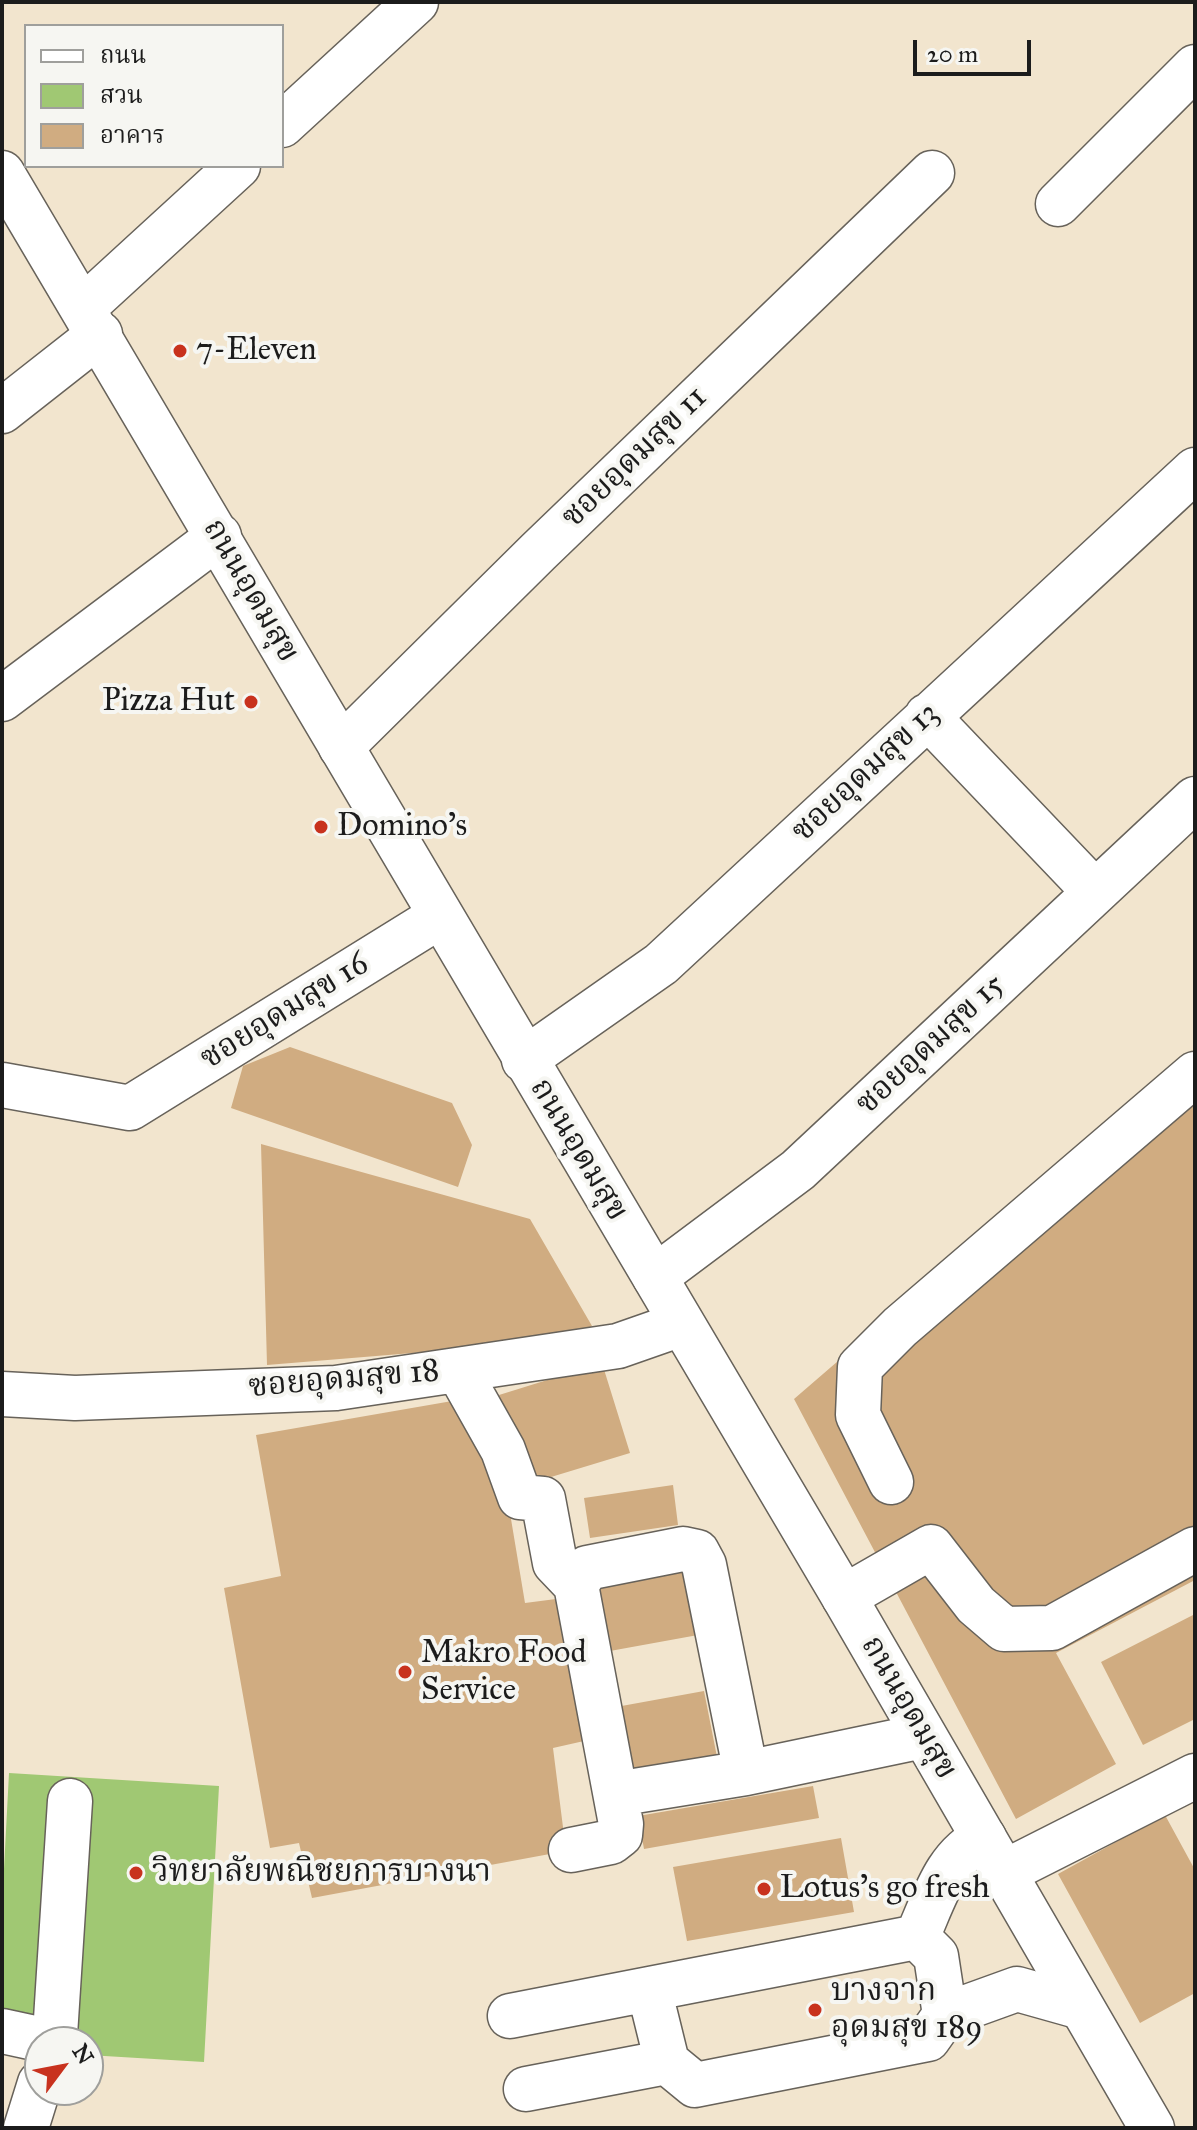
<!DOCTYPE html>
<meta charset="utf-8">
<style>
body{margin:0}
#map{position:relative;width:1197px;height:2130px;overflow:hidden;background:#f2e5ce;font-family:"IM FELL Great Primer","Noto Serif Thai",serif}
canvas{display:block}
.frame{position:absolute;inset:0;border:4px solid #1c1c1c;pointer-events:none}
.legend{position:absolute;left:24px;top:24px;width:260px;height:144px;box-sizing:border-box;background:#f6f6f2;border:2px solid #9f9f9c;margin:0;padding:10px 14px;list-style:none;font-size:24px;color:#1c1c1c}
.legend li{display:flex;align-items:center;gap:16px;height:40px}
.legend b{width:40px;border:2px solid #9f9f9c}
.north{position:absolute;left:24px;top:2026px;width:80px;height:80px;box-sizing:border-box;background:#f6f6f2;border:2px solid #9f9f9c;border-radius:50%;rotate:58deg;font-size:22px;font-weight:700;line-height:32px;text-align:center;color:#1c1c1c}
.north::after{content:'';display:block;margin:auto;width:28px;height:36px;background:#c8321e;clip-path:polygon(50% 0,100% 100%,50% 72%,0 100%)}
.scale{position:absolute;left:913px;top:40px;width:118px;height:36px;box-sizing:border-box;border:4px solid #1c1c1c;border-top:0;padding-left:10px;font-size:24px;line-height:28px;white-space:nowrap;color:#1c1c1c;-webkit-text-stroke:6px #f6f6f2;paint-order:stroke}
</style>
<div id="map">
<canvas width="1197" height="2130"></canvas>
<div class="frame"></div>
<ul class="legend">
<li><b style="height:10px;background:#fff"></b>ถนน</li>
<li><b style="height:22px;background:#a0c873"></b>สวน</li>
<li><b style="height:22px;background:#d0ac81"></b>อาคาร</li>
</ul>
<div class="north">N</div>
<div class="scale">20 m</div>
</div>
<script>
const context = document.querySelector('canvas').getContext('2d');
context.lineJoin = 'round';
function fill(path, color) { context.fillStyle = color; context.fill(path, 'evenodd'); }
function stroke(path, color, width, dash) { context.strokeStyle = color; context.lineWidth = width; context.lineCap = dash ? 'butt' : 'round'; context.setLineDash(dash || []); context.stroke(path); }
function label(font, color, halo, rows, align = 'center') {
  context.font = font + ' "IM FELL Great Primer","Noto Serif Thai",serif'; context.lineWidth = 8; context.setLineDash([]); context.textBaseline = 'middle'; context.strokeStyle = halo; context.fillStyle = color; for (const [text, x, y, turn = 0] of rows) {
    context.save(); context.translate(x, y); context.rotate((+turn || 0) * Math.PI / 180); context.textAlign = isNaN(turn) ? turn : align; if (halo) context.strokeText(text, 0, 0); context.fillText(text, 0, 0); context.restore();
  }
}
fill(new Path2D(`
 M9,1773L219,1786L204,2062L88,2055V2042H40L2,2050V1907Z`), '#a0c873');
fill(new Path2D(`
 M290,1047L452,1103L472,1145L458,1187L231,1108L243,1066Z
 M1195,1053V1580L1056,1653L1116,1764L1016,1819L794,1399Z
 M261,1144L530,1219L592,1326L570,1340L267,1365Z
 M602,1363L630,1453L528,1484L499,1395Z
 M458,1400L503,1471L525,1603L556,1599L584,1741L553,1748L566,1851L312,1898L299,1843L270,1848L224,1588L281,1576L256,1435Z
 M673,1485L678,1525L590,1538L584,1498Z
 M686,1569L698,1635L610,1651L598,1585Z
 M1195,1614V1719L1143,1745L1101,1662Z
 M704,1691L717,1757L628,1773L616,1707Z
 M813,1786L819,1818L644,1849L638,1816Z
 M1165,1815L1195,1870V1993L1140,2023L1058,1874Z
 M841,1838L854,1912L687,1941L673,1867Z`), '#d0ac81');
const minor = new Path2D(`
 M282,125L416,2
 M1058,204L1195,67
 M83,308L238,166
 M2,411L100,334
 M2,699L219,536
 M927,716L1095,892
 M341,747L538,552L932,173
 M524,1060L661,964L1195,470
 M2,1085L130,1108L440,916
 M655,1277L798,1170L1195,799
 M458,1370L503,1450L520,1497L543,1499L555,1563L576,1585
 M2,1394L75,1398L336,1388L618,1346L681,1324
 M891,1482L858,1415L860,1367L900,1327L1195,1074
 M844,1597L931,1547L976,1605L1004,1629L1052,1628L1195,1549
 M616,1794L746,1773L923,1736
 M571,1850L611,1842L620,1835L621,1824L576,1585L587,1568L683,1549L697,1552L704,1565L746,1773
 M1003,1873L1195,1776
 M649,1989L667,2062
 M945,2015L1017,1989L1081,2007
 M510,2016L917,1937C934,1900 945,1856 984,1838
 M2,2031L53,2042L55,2035L70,1801
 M526,2089L667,2062L695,2085L928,2039L945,2015L936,1956L917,1937
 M26,2128L40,2083`);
const major = new Path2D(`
 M2,173L844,1597L1152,2128`);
stroke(minor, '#67625a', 47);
stroke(major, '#67625a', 47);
stroke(minor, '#fff', 44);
stroke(major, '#fff', 44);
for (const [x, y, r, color] of [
 [180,351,8,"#c8321e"],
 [251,702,8,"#c8321e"],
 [321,827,8,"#c8321e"],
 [405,1672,8,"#c8321e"],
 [136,1873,8,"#c8321e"],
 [764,1889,8,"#c8321e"],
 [815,2010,8,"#c8321e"]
]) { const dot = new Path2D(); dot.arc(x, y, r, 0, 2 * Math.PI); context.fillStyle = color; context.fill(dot); stroke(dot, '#f6f6f2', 3); }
label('32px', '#1c1c1c', '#f6f6f2', [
 ["7-Eleven",196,351],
 ["Pizza Hut",235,702,"right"],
 ["Domino's",337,827],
 ["Makro Food",421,1654],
 ["Service",421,1691],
 ["วิทยาลัยพณิชยการบางนา",152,1873],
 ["Lotus's go fresh",780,1889],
 ["บางจาก",831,1992],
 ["อุดมสุข 189",831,2029]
], 'left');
label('32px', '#1c1c1c', '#f6f6f2', [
 ["ซอยอุดมสุข 11",635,458,-44],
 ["ถนนอุดมสุข",250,591,60],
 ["ซอยอุดมสุข 13",866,773,-43],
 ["ซอยอุดมสุข 16",285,1012,-32],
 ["ซอยอุดมสุข 15",931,1045,-43],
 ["ถนนอุดมสุข",578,1150,59],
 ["ซอยอุดมสุข 18",344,1380,-5],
 ["ถนนอุดมสุข",908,1708,60]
]);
</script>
